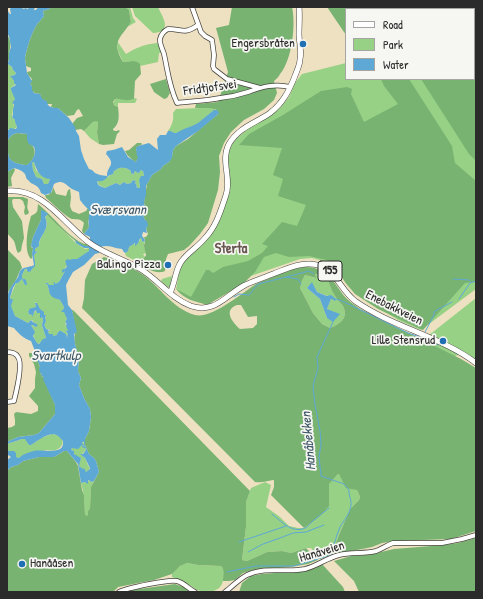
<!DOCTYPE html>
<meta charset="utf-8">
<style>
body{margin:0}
#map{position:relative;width:483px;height:599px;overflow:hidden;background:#ede1c1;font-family:"Patrick Hand",sans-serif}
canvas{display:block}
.frame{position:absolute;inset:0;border:8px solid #2b2b2b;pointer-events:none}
.legend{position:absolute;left:345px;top:8px;width:130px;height:72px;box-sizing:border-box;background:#f6f6f2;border:1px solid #a5a5a2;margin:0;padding:5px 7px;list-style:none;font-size:12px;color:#2b2b2b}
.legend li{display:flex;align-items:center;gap:8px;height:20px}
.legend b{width:20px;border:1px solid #a5a5a2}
</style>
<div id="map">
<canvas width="483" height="599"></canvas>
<div class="frame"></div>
<ul class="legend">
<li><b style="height:5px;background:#fff"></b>Road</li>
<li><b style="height:11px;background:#97d185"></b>Park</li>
<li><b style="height:11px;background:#5ea8d6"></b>Water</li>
</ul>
</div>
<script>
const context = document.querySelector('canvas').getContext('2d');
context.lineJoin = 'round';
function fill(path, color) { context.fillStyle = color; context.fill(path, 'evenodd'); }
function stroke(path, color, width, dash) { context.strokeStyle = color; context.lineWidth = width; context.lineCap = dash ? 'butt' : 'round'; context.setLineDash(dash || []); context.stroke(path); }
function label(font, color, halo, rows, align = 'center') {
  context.font = font + ' "Patrick Hand",sans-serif'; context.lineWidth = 3.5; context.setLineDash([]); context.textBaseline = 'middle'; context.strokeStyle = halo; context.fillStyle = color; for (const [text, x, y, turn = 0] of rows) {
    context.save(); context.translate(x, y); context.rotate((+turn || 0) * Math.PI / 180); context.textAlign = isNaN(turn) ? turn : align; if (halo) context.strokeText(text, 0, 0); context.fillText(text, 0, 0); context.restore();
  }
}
fill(new Path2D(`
 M125,7H130L133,18L136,22L127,27L131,22L129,10Z
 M132,7H158C163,18 173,32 153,33L135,16Z
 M349,7H476V289L421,330L400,321L360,297L348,286L340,274L332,265L323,261L312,258L300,259L245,278L193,300L176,289L180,268L188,256L201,246L225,204L230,188L227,156L230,148L235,140L249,128L269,117L280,108L289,97L295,83L302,74L346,63V79H474V9H350Z
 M117,41L126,54C138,47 142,45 157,43L159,44L162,53H159L158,62L140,66C136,59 130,62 123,62L118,51Z
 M8,64L12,67L13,70L16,73L15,75L10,76L13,77L12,79L14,80V83L16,84L11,88V90L15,96V99L13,102L14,107L13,108L12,117L15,120V122L17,127C16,129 9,130 7,129V65Z
 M118,98H121L126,100L134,99L135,98L137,99L135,103H118V107L113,104L115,99Z
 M201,108H214L215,110C210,113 205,118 200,122C193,127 184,130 176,133H173L171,131H168C172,125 174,120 173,113L176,109Z
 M96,120L98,122L97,133L99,144L90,138L84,131L93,122Z
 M34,162L36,170L42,176L50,179L48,184H44L42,179L36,177L33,170L32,164L31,163Z
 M119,168C123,167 128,168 131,171V174L132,173L133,175L135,171L139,173L140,170L143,171L144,176L139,180L140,187L139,188L136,187L137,186L135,183L136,181L133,180L131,183L127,184L124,182L120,185L116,183L105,188L99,185L97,181C104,182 107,176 113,174L114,171Z
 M47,215L76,243L85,249L89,248L90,250C86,254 80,259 75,260C70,260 70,260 65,262L66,263V265L67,266L64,269V271H65L59,282L55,284V282L54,284V285H49L48,283H44L47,284C50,293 49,296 60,300L64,307L63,311L65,312L67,319L65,322L66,324H65L68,329V331H66L68,334L67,336L68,338L67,337L66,334L61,331H59L57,334V335L53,336V334H49L48,331H50L49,329H46L44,324H45L46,320L45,318L46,316C42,314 38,307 36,302L35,303L36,307L28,311L29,314L32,315V316L36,310L38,313H40V318H41V315L43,320L42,325L46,338L38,344L37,343C34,338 33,336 34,331L31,325H33L35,327L37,326L32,320H31L28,323L15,316L10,306L13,301L10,299C11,294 14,288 16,283H18L22,279L25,285L24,279L22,278V275L25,269L31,271L35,264L34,255L37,252L35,251V249L39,246C39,235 51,229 45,217Z
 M139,238H141L142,241L144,242V246L146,253L143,254L145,257L136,261L126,256L125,253C127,252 129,250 129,247L134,243L135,245L137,244L140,240Z
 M314,274L326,275C329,282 331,289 335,296C337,300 341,303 343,306C349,318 340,324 330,328L322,324L313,313L300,288L302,281L305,275L315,278ZM312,283L317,292L336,299H331L327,309L330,311L327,318L320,299L307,288Z
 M172,276L170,287H168L161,281L162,279Z
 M476,298V362L461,354L455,356L446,369L424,339Z
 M52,434C70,436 63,454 47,450L19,458L16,457V453L11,451H7V444L22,439H26L29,445H31L41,438Z
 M82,442L85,443L84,445L86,450L81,455C87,457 86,464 90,468L89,470L86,472L79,466V465L80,461V460L81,459C79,456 76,457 74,454V451L71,450L72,448L79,447L82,445Z
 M339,474L357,490L360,497L359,500L350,509L339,535L335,546L337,554L320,559L311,548H306L291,553L282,551L267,552L247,561L242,560L246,527V502L251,488L265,482L271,485L266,507L280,517L289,526L298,528H304L328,506L329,483L337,475Z
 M87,480L92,482L94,481L91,487L90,508L88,511V514L87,516H85L84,495L81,483L86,482Z
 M187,563L198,565L221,566C225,570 224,576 223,581C220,593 207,593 197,590C194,588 192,586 189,585C184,582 177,580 172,577V574C176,569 180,565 187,563Z`), '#97d185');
fill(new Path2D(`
 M52,7H125L129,10L131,22C120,39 111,41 123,62C130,62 134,59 140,64L141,74L135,81L134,99C132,99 128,101 126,100C121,100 120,98 115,99L113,102L114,105L118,107C119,116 120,123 113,129V130L115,131H117L118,130L120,131L117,134L114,144L103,145L99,144L97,133L98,122L96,121L93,122L84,131L81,129L75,130L72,124L77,118L83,116L79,109L77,110L74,115L67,116L58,108H54L51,107L52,104H47L46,101L43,100L41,98L40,94L35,93L32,91V86L30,84L32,79L28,75L27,72L31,71V68L26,66L25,58C27,47 31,35 36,26C38,22 42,19 44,16L43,11L49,9Z
 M232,7H292C296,24 292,60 280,74C279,77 276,79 274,81L277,93L274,100L264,109L244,120L231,132L224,143L219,156L220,172L218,190L208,223L200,234L189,246L184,250L168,254L166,259L165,271C157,275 143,268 137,261L145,257L146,255L144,246L145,240L144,237H146L148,234L146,228L147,227L146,221L145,220L143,215L146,212L144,202L147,184L152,175L161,169L163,166L169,162L172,157L173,150L176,146L188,139L218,114L217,110L211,108H195L196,104L218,102L228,72L216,28L229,25Z
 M327,7H351L354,9H346V35Z
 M398,7H476V161L469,154L421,79H474V9H397Z
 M7,29V34C11,41 11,46 9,54C9,58 10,60 7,63Z
 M166,79L170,93L167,98L164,99L154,92L150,84Z
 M381,79H409L452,146L455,163L476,181V282L465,283L423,330L378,309L355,294L345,282L337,269L327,260L309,256L289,257L276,253L264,257L255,272L243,284L207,305C194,301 185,300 176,289L191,297L206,270H209L213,273L223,267L248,261L262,253L268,246L262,244L282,222L297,226L306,205L278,196L283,179L273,175L282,148L239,145L249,134L283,115L321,91L347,87L352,89L351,94L364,122L398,104L384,86Z
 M17,133L27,134L30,144H31C38,151 34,160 27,165C22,165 11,163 9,157C8,155 7,144 7,141L12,135Z
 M137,143H141L142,144L141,145L138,146L136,149C138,153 140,160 135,162C131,158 128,157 125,151L129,150Z
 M14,168L15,170L11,178L12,186L7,187V172Z
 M53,187L56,194L66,196L68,190L70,189L71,197L70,206L72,211L79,214L86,211L88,208L90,210C88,215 90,218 88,222L89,227L84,234L82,231L84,223C80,218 77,220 72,219C66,217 52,203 46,198L45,195H48L52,192Z
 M7,197H23L28,199C28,205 26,207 29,212L28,214L25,215L24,212L25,207L23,201L20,199H13L12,201L13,207L22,221L24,238L22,245L21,251L18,253C16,250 16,247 15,244C14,239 10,237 7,233V213L8,211V207H7Z
 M38,204C49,212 75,245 87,244L88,246C87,246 86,247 85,247C79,246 53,221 47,215V213L41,211V220L33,237L31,247L33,248L32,254V258L31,259C23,251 28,226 31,216C39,212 37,211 38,204Z
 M7,249L20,262L22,268C18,272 18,278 14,283C11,287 10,289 7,294Z
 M104,257C117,261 132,267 142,274C160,287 173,309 195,315C212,319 242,293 256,284C262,281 268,279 273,277C289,270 306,262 322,271C333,276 338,290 346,298C350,302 356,306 360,309L461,359L476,368V531L451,539L394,541L382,543L372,547L337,554L335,546L339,535L350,509L359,500L360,497L357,490L346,488L339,474L337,475L329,484V506L320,516L304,528L271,495L274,487V480C266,481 262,483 255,482L82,308L84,298L85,280L92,264ZM315,274L326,275C329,282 331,290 335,296C337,300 341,303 343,306C349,318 340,324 330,328L322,324L313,313L300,288L302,281L305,275L316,278ZM237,305H241L248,317L257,316V324L253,328L240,329C232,322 223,310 237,305Z
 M72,310H73L250,491L246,502V527L242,560L247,561L267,552L282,551L291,553L306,548L318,560L308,564L290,567L253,570L243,573L235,580L229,581H223C223,575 225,570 221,566L198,565L187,563L180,566L172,574L154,580L118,587L113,592H7V471L11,467L18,465L23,461L39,457H54L64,451H67L76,462L78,466L82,490L84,495L85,515L87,516L88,514V511L90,508L91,487L99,472L96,461L94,458L89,454L85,445V439L89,431L91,417L90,409L84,398L79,385L81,378L78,371L79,358L76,355V352L77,351C75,344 73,337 76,331L75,327Z
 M29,353H35L40,367V373L42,374L41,376L44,377V379L55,405V414L39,433L34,435L18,437L7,442V428L12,427L15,425V420L14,414L16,412L31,414L38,411V406L29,396L35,388V379L36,372L34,364L29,356Z
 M476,538V592H359L354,581L334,561L351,556L368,555L394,549L444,545L458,543Z
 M322,564L343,587L345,592H239L242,583L251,576L262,574L301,571Z
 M175,584L186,588L191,592H127L132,590Z`), '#79b372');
fill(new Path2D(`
 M12,7H23L22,8L24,9L25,8L28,9L29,7H35L34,10H36L38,7H52L49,9L43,11L44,16C42,19 38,22 36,26C31,35 27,47 25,58L27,73L32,81L30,84L32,86V90L34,93L40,94C42,98 42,100 47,101C47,107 52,108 58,108L69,118L75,127L76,131L79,136L81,150L84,159L89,169L92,170L95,173L100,175L107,176C107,165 117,166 106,154L107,151C113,150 117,149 122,147L128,157L136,162L138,157L137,156L136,148L138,146L149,143L158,150L157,139L160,135H166L168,131H171L174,133H176L184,129L192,126L198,123L214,110H217L219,113L216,116L198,131L176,146L173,150L172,158L169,162L163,166L161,169L152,175L146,186V195L144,202L146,212L143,215L145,220L147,221L148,226L146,228L147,233L143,232L142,236L143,237L145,240L144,242L142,241L141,238H140C139,241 139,243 135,246V243L129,247C129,248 128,252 127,252C123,254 124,251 122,249C121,249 117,248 116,248C110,246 106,245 100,247L99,253L95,254L84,265L73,272L69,279L66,285L68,305L72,310L77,332L74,334L75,344L77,351L76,352V355L79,358L78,371L81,378L79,385L84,398L90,409L91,417L89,431L85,439V445L89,454L94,458L96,461L99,472L94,481L92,482L88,480V484L85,482L81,483L78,464L67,451H64L54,457H39L23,461L18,465L11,467L7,471V460L11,457L8,455L7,454V451H14L16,453V457L19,458C23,454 29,452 34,451C42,449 65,456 63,441C61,439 60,437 58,436C51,430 37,441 31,445H29L25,439H22L7,444V442L18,437L34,435L39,433L55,414V405L43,379L44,377L41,376L42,374L40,373L39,368L40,367L35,353V351L31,341C24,339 18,333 14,328L7,326V294H8C10,287 14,283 18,277C19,275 19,271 22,269C25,267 31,267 34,265L32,254L33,248L31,246L33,237L41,220V210L44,211L48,214L45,217C51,230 38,236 39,246L35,249V251L37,252L34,255L35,262V266L32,269L31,271L29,272L27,271V269H25L22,275V278L26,280L27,285H25L22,279L18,283H16L13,288L10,298L13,300L11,306L15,316L28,323L31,320L33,322L38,325L36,327L34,326L33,325H31L35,332L33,336L37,343L39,344L43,339L46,338L42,325L43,320L42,317L41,318H40V313H37L36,310L34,312V313L32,317V315L29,314L28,311H29V309L36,307L35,303H37L40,309L44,312V315H46L45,318L46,320L45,324H44L46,329L50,330L48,331L49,334H53V336L57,335V334L59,331H61L66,334L67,337L68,338L67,336L68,334L66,331L67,330L68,331V329H67L66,325H65L67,324L65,322L67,319L64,312H62L61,311L63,310L64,307L60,300C47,296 51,294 47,284L44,283H48L49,285H54V284L53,283L55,282V284L59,282L65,271L62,273V270L66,268L67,266L66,265V263L65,262L67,259L70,260L72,259H77L89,251V248H84L76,243L75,240L84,246H89L94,249L90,240V237L84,234L89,227C88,222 89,219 89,213H90L91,212L84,205L80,200L79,192C77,191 74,190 72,189C65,185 64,179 54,184L51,193L45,195L41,193C38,183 32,186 28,180C26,179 26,176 25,174C23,171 18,169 14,168L7,172V129L9,130L10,128L16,129L17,127L15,122V120L12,117L13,115V108L14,107V104L12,103L15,99L11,90V88L16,85L14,83V80H13L12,78L10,76L15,75L16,73L13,70L12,67L8,64L7,65L9,60V53L11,47L9,36L7,34V10L10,14H11L10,9ZM17,133L27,134C27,137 27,142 29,144C31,145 33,146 34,147C37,154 32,161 27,165C22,165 11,163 9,157C8,154 7,144 7,141L12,135ZM34,162C36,169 40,179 50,179L48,184H44L42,179L36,177L33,170L32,163H31ZM119,168C123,167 128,168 131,171V174L132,173L133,175L135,171L138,173L140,172V170L143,171L144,176H141L139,180L140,187L139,188L136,187L137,186L135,183L136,181L133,180L131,183L127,184L124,182L120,185L116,183L105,188C100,186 98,186 97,181C102,182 106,180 108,176L113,174L114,171ZM82,442H84V445L86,450L83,454H80L85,458L90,468V469L86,472L84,468L83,469L79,466L81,458L74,454V451L71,450L72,448L78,449L82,445L83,448H85L82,443Z
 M312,282L317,292L327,296L331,295L336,299L335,301L332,299H331L327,309L340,314L333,322L327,318L320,299L307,288Z`), '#5ea8d6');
stroke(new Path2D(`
 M286,277L309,271L314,274
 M453,279L469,280L470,281
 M234,297L239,294L249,295L258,284L286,277L298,279L301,284
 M336,299L342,301L408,333L417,336L438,345
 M459,299L470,283L476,281
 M425,332L434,315V313L435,311L452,302
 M272,514C281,521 292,534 305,528C308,527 311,522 314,520C319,516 324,512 329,508
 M239,542L286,526
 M248,552L263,544L280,538L293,533L306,532L324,525
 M227,572L256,566H294L331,555C334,546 336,536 340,527C344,520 350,514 351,505C352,500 348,495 349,490L344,484L321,476L319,457L321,444L320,431L315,405L313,386L318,368L317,357L333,322`), '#5ea8d6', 1);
const minor = new Path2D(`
 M192,7L201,32L205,36L212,40L214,55L213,66L214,69L227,79L260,88
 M198,25C184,35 182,29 168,29C164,31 161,35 160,39C159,43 163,50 164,54C168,72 169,86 177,103C191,101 206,101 220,98C230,97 239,95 248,92C262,87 275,83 290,87
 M7,352C11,352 16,353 18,357C23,364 16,393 14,401L7,402
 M119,592C127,588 169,579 177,581C184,583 189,589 195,592
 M225,592C232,587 239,579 247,575C266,566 286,573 305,569C317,566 327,558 339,555C351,552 365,554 376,551C382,549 387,545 393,543H442L462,539L476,535`);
const major = new Path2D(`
 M7,191C45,188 64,225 91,244C107,255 126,260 142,270C159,281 172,299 191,306C215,314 226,295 245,285C254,281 263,278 273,274C284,270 295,264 307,264C335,263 337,287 355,301C392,327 440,336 476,363
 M170,293C175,283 175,271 181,262C188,252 198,247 205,238C216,227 221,210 226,195C232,178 220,161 229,144C239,127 256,123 270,113C283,103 289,91 295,76C297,70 300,65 300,59C302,51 299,42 299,34C299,25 300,16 299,7`);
stroke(minor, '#484642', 5.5);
stroke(major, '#484642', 6);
stroke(minor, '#fff', 4);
stroke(major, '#fff', 5);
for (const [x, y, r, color] of [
 [303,44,4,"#1f6fb2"],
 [168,265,4,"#1f6fb2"],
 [443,341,4,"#1f6fb2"],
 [22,564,4,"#1f6fb2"]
]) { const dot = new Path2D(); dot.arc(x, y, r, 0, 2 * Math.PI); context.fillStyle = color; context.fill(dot); stroke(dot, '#f6f6f2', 1.5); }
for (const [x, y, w] of [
 [330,271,24]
]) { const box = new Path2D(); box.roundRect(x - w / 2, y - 10, w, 20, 3); context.fillStyle = '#f6f6f2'; context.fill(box); stroke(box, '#2b2b2b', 1); }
label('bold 12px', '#2b2b2b', null, [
 ["155",330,271]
]);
label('13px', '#2b2b2b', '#f6f6f2', [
 ["Engersbråten",295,44],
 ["Balingo Pizza",160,265],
 ["Lille Stensrud",435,341],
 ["Hanååsen",30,564,"left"]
], 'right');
label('13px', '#2b2b2b', '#f6f6f2', [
 ["Fridtjofsvei",210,88,-8],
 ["Enebakkveien",394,308,27],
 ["Hanåveien",322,552,-17]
]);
label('italic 14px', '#3d5767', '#f6f6f2', [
 ["Sværsvann",118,210],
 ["Svartkulp",56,356],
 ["Hanåbekken",309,441,-95]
]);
label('bold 14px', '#6a5853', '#f6f6f2', [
 ["Sterta",231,249]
]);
</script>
